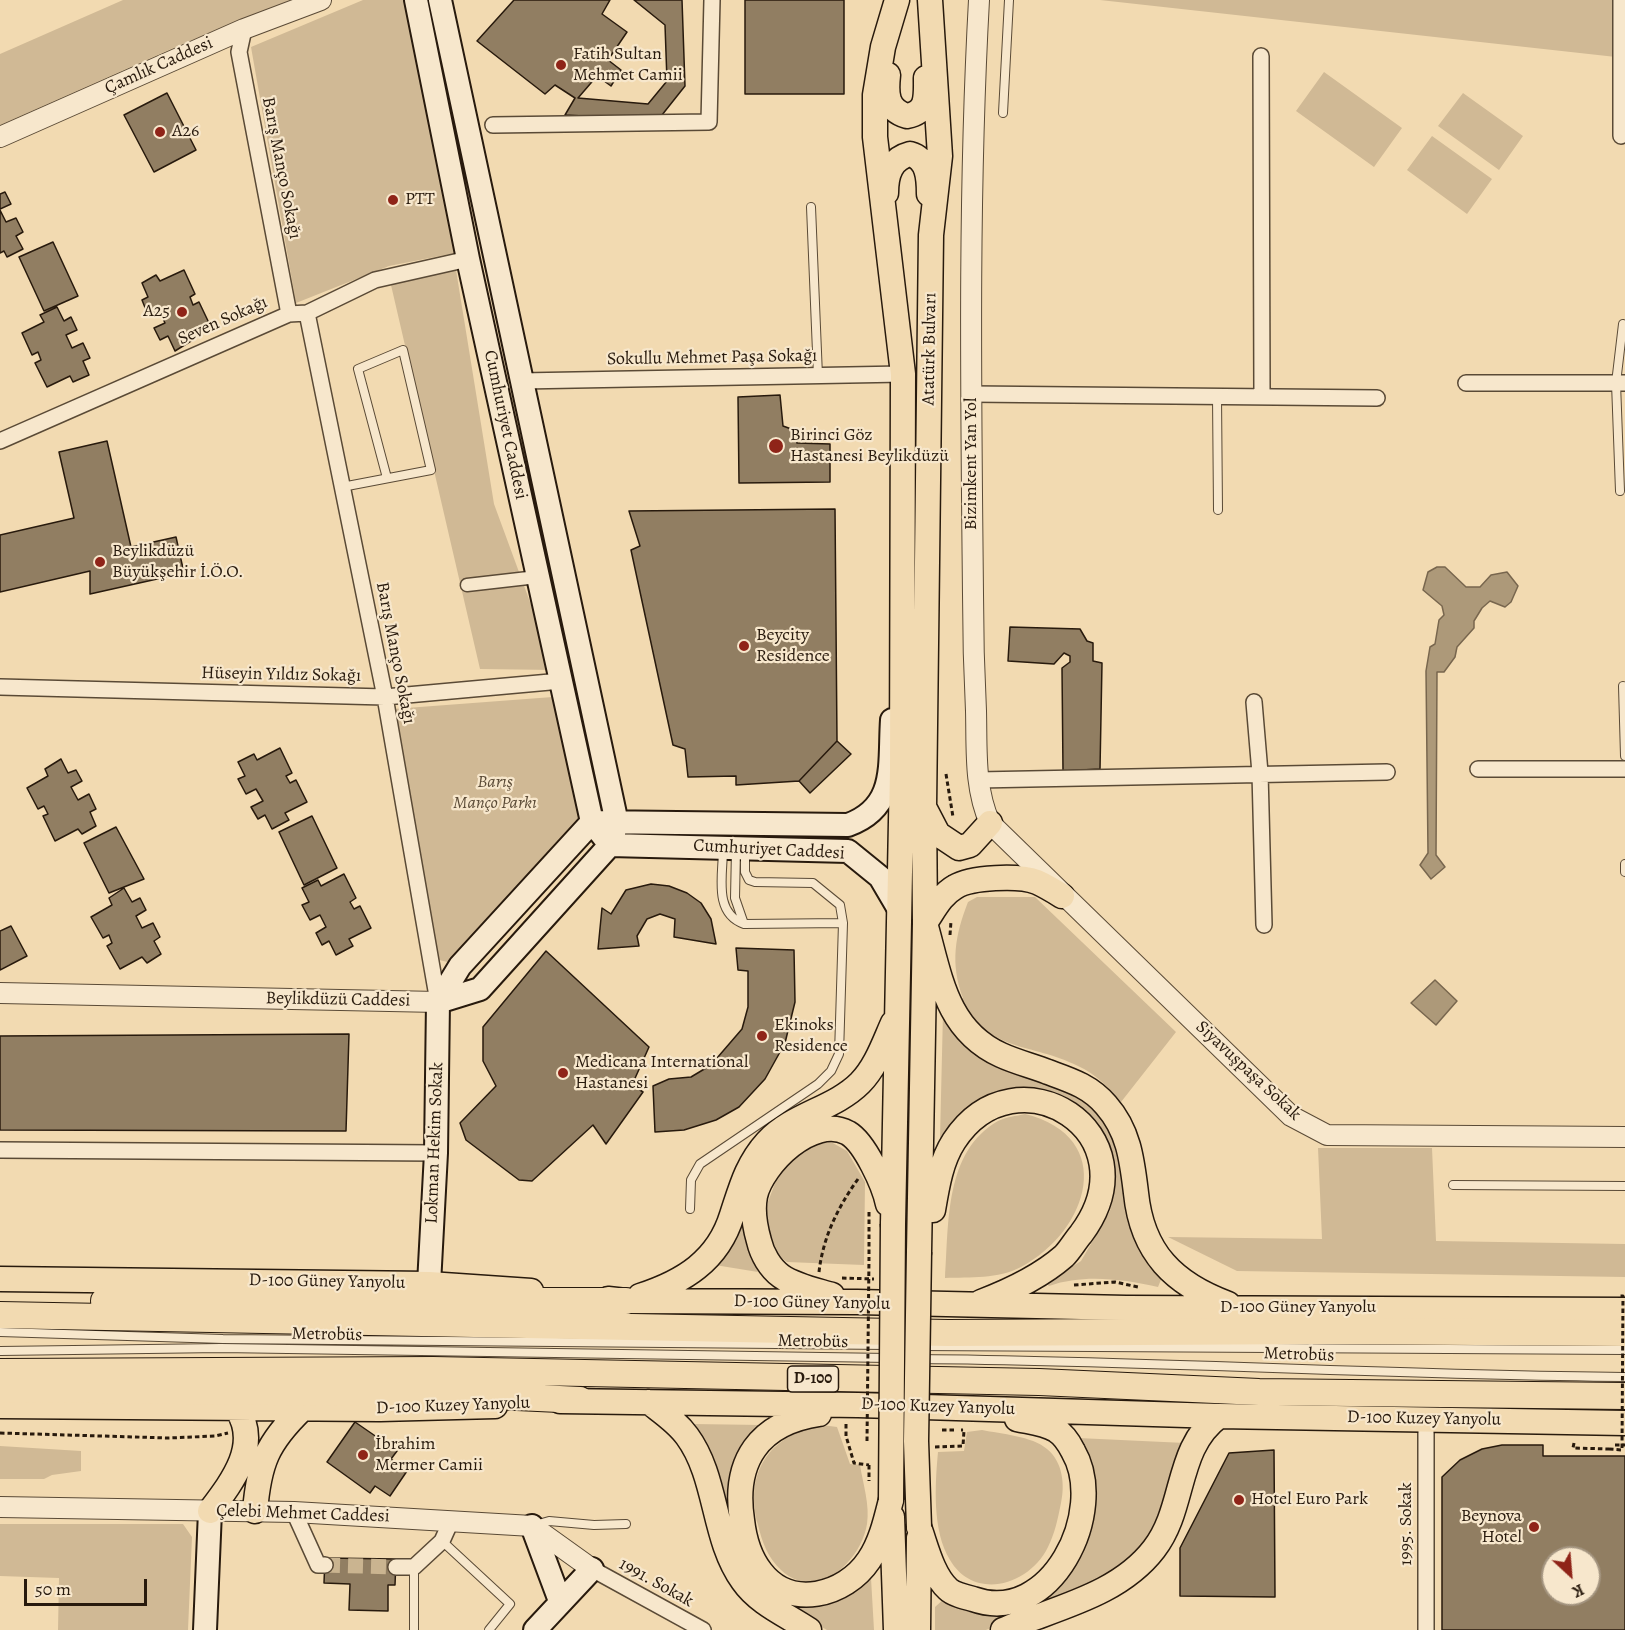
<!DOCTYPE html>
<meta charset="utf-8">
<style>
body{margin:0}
#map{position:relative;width:1625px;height:1630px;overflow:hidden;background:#f2dab1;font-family:Alegreya,serif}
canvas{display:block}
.north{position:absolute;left:1541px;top:1546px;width:60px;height:60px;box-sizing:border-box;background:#f7e7cc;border:2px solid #a49580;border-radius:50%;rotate:154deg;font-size:16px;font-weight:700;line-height:24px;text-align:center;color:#281a0d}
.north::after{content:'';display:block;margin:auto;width:21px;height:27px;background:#8f2418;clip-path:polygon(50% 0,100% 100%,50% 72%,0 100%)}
.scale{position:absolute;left:24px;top:1579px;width:123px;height:27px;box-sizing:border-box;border:3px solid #281a0d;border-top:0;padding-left:8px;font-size:18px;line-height:21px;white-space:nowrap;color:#281a0d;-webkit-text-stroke:4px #f7e7cc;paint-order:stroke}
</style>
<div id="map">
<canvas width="1625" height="1630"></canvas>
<div class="north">K</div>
<div class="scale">50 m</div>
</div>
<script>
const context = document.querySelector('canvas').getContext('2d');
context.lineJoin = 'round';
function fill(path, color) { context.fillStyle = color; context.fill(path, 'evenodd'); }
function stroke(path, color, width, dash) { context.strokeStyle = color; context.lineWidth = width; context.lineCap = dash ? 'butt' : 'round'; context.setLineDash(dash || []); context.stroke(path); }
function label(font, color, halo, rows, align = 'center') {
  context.font = font + ' Alegreya,serif'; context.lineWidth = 4.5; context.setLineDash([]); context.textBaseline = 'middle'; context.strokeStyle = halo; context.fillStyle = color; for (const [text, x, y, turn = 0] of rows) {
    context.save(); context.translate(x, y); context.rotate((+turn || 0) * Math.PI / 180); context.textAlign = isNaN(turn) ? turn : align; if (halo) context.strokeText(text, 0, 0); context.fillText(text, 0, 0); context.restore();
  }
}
fill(new Path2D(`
 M123,0H291L180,45L0,125V54Z
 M363,0H403L408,3L460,252L389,266L296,303L251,47Z
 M1100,0H1625V58Z
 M1324,72L1402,128L1374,167L1296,111Z
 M1463,93L1523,136L1499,170L1438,126Z
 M1432,136L1492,179L1467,214L1407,170Z
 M456,270L494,504L555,670L480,669L391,285Z
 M566,696L587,821L452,963L439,960L393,709Z
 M977,897H1035L1176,1032L1121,1102C1109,1088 1096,1074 1078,1066C1030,1042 992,1054 960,1000L963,998C950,964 955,935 968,902Z
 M943,1012L963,1045L987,1061L1021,1072L1092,1100L1108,1123L1162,1277L1158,1287C1121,1279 1084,1274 1049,1286L1046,1283L1081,1261L1110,1211L1115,1187L1111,1159L1097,1127L1079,1107L1059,1097L1032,1091L1002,1090L969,1110L945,1139H940Z
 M1025,1114C1118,1137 1089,1231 1021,1267C998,1279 970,1277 945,1278C949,1224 944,1152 998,1121C1006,1117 1016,1116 1025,1114Z
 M831,1142L847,1151L865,1182L864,1265L787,1262L772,1251L764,1212L779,1173L789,1156L811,1144Z
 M1318,1148H1432L1436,1241L1625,1244V1277L1237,1271L1168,1237L1322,1239Z
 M746,1201L748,1244L758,1272L715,1265Z
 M692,1424L762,1425L731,1512L800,1604C835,1605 845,1603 871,1578L874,1630H827L761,1592L748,1577Z
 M822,1425L837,1427L850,1464L860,1465C863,1484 870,1505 867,1524C861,1562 816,1603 781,1570C768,1558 762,1542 758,1525C744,1473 769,1435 822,1425Z
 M982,1430C1001,1434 1032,1436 1047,1449C1063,1462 1065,1485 1061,1503C1058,1518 1055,1533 1048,1547C1029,1586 974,1601 950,1560C932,1531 935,1484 938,1452L964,1451L967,1432Z
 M1078,1438L1185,1443L1165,1509L1139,1554L1077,1595L986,1630H935V1607L944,1599C987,1630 1043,1611 1071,1568C1078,1557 1081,1542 1085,1529C1090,1515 1097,1500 1096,1485C1095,1468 1087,1452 1078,1438Z
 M0,1446L81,1451V1471L52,1475L44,1479H0Z
 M0,1524H183L192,1537L188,1630H58L59,1578L0,1576Z`), '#d0b995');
const water = new Path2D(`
 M1437,567H1445L1466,587H1480L1491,575L1507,572L1518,586L1511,602L1505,607L1490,601L1482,608L1474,621V628L1457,647L1455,657L1444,672H1437L1436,855L1445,867L1431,879L1420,865L1428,853L1426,671L1430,647L1435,644L1439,620L1444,615L1442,606L1423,590L1428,572Z
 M1435,980L1457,1001L1436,1025L1411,1003Z`);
fill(water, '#ad9979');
stroke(water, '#78664e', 1.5);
const building = new Path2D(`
 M514,0H610L602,14L627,32L608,60L621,70L611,86L597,76L578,98L648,104L667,81L665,25L634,0H682L685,86L658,120L565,115L575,98L555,85L545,94L477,41Z
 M745,0H844V94H745Z
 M167,93L196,150L154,172L124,115Z
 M5,192L11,204L0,209V194Z
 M0,210L6,222L16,218L23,232L16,236L23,249L7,257L4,251L0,253Z
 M53,242L78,296L44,311L19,257Z
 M184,270L195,294L190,297L193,305L199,302L209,323L188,335L191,341L175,351L168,336L160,340L154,328L165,323L159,310L148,315L142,300L148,297L142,283L156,275L160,281Z
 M57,307L64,321L71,317L77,330L66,335L72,348L83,343L90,358L83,361L89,375L73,382L70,376L47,387L35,363L41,360L38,352L32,355L22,333L44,322L40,315Z
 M780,395L783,426L794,430L797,443L830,444V482L739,483L738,397Z
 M107,441L131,547L176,537L184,573L90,594V571L0,592V535L74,518L59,452Z
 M835,509L837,741L799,781L736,785V776L688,777L685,749L673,745L631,550L640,546L629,511Z
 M1010,627L1080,629L1087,641L1093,643V661L1102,663L1100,769L1063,771L1062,668L1070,662V656L1064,653L1054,664L1008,661Z
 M837,741L851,754L810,793L799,781Z
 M280,748L292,773L286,776L290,783L296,780L307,802L285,813L289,820L272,829L265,815L258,819L251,807L263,801L256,789L246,794L238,779L245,776L238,762L254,754L257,760Z
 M61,759L68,773L76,770L82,781L71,787L78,800L89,794L96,809L90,812L96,826L82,834L78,829L55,841L43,816L48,814L44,806L38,809L27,788L48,776L45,769Z
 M312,816L337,868L304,885L279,832Z
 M116,827L144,879L109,893L84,843Z
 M344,874L356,898L350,902L354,909L360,906L371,928L349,939L353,946L336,955L329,941L322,945L316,933L326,927L320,915L310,920L302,905L309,902L302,888L318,880L321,886Z
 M651,884L669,886L687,893L701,903L711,919L716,944L674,937L675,919L660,914L647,919L637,936L639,946L598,949L602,908L611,914L626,890Z
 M124,888L132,902L140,898L146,910L136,916L142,928L153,923L160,937L154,941L161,954L147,963L142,957L120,969L107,946L112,943L109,935L103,938L91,917L112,905L109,898Z
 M11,926L27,956L0,970V931Z
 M736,948L794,950L795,1002L785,1043L765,1079L739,1107L716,1120L684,1130L655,1132L653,1086L669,1079L691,1077L711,1065L742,1029L748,1007V971L738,970Z
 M546,951L649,1047L632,1085L643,1092L606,1144L593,1125L532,1181L519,1180L466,1140L460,1123L496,1086L483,1061V1027Z
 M349,1034L346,1131L0,1130V1036Z
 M355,1422L397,1451L391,1459L407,1471L390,1496L375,1486L370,1493L327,1462Z
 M1502,1445H1543V1456H1625V1630H1442V1477L1460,1460L1482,1449ZM1553,1558H1589V1594H1553Z
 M1274,1450L1275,1597L1180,1596V1548L1229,1453Z
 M325,1558L396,1559L395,1585H388V1611L349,1610L350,1584L324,1583Z`);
fill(building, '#917e62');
stroke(building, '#281a0d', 1.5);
stroke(new Path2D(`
 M325,1565L396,1567`), '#cab490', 15, [15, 8]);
const service = new Path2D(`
 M1003,113L1009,0
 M811,207L818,376
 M1217,396L1218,510
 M342,487L431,470L403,350L358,369L387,478
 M1620,491L1616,383L1623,324
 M1623,686L1625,756
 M736,849L735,898L744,924
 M745,851V872L749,880L755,882L813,883L840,905L843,923
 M1625,872V864
 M1453,1185L1625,1186
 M690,1209L691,1180L700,1164L818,1084L831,1071L839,1054L843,923L744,924C713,913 723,875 723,849
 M0,1332L223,1339L889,1345
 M919,1346L1625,1350
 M0,1351L221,1348L889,1358
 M919,1359C1155,1361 1390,1375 1625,1377
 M535,1525L549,1521L594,1525L626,1524
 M442,1541L510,1604L489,1630
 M414,1567V1630`);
const pedestrian = new Path2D(`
 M467,585L537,577`);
const minor = new Path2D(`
 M244,29L239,52L289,314
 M1261,56L1262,397
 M493,125L709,122L712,0
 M1621,136V0
 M307,313L385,697L438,1002
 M521,381L903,374
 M1466,383H1625
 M971,394L1377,398
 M0,441L289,314L307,313L375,280L468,259
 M0,687L385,697L561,681
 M1254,702L1260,773L1264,925
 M1478,769H1625
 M978,780L1387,772
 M0,1150L436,1153
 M1426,1418V1630
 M294,1512L318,1565H325
 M396,1567H414L442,1541L451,1521
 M592,1569L703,1630`);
const tertiary = new Path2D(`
 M979,0C968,198 971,396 973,594C973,633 974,672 976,711C977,748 974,788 990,823L1291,1116L1327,1135L1625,1137
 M0,137L244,29L321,0
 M0,993L438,1002
 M0,1507L294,1512L532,1526L592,1569`);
const secondary = new Path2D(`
 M416,0L468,259L592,822L610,845
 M610,845L848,851L880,877L900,911
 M438,1002L480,989L610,845L617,823L440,0
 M438,1002L460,966L592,822L848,825C898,807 889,763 892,720
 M429,1284L436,1153L438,1002
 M532,1526L560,1601
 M205,1630L210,1511
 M535,1630L592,1569`);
const primary = new Path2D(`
 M888,75C886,93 886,110 907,116C928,112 926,97 926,78
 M886,193C886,174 891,159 910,154C928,159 929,178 929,194
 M925,809L938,834L959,848L970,845L990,823
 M1062,896C1054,891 1046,886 1037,882C1019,875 971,877 955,887C941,895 934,910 925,923C940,976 946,1030 1001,1055C1016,1062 1033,1066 1048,1072C1070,1080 1090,1086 1106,1105C1129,1131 1132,1160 1136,1193C1142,1253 1174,1284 1228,1304
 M933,1210C937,1186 941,1161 954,1141C1016,1046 1156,1133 1081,1234C1075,1241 1070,1250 1064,1256C1040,1277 1010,1291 981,1302
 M893,1224L902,771L903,374L875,137V95L883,47L897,0
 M919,1252L925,923L924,807L931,235L940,156L930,0
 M0,1279L429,1284L531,1291
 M832,1295C815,1290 795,1286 781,1276C770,1268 762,1254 759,1241C755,1227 752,1211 755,1196C762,1164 813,1114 848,1133C865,1143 884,1185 888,1204
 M640,1296C683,1282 718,1261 732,1215C741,1188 747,1164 767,1142C793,1114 834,1109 860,1083C876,1067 884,1043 893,1023
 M608,1299L626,1301L857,1302L1126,1308L1625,1310
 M560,1401L858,1405L1219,1416L1625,1423
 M649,1402C663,1413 677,1422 687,1436C718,1478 712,1538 743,1581C759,1604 787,1615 809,1630
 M0,1406L380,1409L495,1406
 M819,1414C759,1423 733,1461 742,1520C744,1538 750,1558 761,1572C790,1610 845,1596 869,1560C881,1542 886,1520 891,1500
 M210,1511C232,1482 261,1445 237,1409
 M255,1511C259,1463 267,1443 302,1409
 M892,1517L896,1630
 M919,1527C926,1546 932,1574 948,1589C953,1594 965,1597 973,1599C1051,1627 1108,1511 1073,1451C1069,1443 1064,1435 1056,1430C1044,1423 1030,1422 1017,1419
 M918,1630L919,1538
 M1003,1630C1054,1608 1118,1596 1154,1549C1186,1508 1175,1448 1219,1416`);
const trunk = new Path2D(`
 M104,1301H626
 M0,1315L948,1333L1326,1331L1625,1333
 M0,1372L433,1370L1039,1382L1259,1392L1625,1396
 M0,1389L454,1394L580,1400`);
stroke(service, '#5a4a36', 10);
stroke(pedestrian, '#5a4a36', 15);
stroke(minor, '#5a4a36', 18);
stroke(tertiary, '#5a4a36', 22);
stroke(secondary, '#281a0d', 26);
stroke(primary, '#281a0d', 27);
stroke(trunk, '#281a0d', 28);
stroke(new Path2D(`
 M946,774L953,817
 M950,935L951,921
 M869,1212V1258
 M819,1272C823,1237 838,1207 858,1179
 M842,1278L874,1279
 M1074,1285L1115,1282L1138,1287
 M846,1424V1436L854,1463L869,1465
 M942,1430H955
 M0,1433L169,1438L215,1436L228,1433
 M1574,1443L1573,1448L1609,1449
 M1615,1445H1625
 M935,1447L963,1446L964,1430H961
 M869,1465V1481`), '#281a0d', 3, [4.5, 3]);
stroke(service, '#f7e7cc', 8);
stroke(pedestrian, '#f7e7cc', 12);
stroke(minor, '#f7e7cc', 15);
stroke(tertiary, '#f7e7cc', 20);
stroke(secondary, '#f7e7cc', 22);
stroke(primary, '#f2dab1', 24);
stroke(trunk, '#f2dab1', 26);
const primaryBridge = new Path2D(`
 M891,1500L893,1224
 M919,1527L916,1441L919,1252`);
stroke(primaryBridge, '#281a0d', 27, []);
stroke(new Path2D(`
 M867,1441L869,1258
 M1609,1449L1622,1450L1623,1296H1619`), '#281a0d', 3, [4.5, 3]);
stroke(primaryBridge, '#f2dab1', 24);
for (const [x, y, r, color] of [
 [561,65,6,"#8f2418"],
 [160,132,6,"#8f2418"],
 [393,200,6,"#8f2418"],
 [182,312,6,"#8f2418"],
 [776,446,8,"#8f2418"],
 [100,562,6,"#8f2418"],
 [744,646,6,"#8f2418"],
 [762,1036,6,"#8f2418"],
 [563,1073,6,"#8f2418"],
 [363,1455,6,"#8f2418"],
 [1239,1500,6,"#8f2418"],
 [1534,1527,6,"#8f2418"]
]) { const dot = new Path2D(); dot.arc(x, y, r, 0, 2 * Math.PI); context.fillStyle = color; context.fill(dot); stroke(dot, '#f7e7cc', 2); }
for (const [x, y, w] of [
 [813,1379,51]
]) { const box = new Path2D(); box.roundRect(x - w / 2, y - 13, w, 26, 4.5); context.fillStyle = '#f7e7cc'; context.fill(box); stroke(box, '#281a0d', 1.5); }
label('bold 16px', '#281a0d', null, [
 ["D-100",813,1379]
]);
label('18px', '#281a0d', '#f7e7cc', [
 ["Fatih Sultan",573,55],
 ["Mehmet Camii",573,76],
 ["A26",172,132],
 ["PTT",405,200],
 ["A25",170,312,"right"],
 ["Birinci Göz",790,436],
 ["Hastanesi Beylikdüzü",790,457],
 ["Beylikdüzü",112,552],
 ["Büyükşehir İ.Ö.O.",112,573],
 ["Beycity",756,636],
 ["Residence",756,657],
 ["Ekinoks",774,1026],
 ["Residence",774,1047],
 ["Medicana International",575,1063],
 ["Hastanesi",575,1084],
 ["İbrahim",375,1445],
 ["Mermer Camii",375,1466],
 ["Hotel Euro Park",1251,1500],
 ["Beynova",1522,1517,"right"],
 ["Hotel",1522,1538,"right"]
], 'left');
label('18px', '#281a0d', '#f7e7cc', [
 ["Çamlık Caddesi",159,66,-24],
 ["Barış Manço Sokağı",281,168,79],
 ["Seven Sokağı",223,321,-24],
 ["Atatürk Bulvarı",930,349,-89],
 ["Sokullu Mehmet Paşa Sokağı",712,358,-1],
 ["Cumhuriyet Caddesi",505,425,78],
 ["Bizimkent Yan Yol",972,464,-90],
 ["Barış Manço Sokağı",395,653,79],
 ["Hüseyin Yıldız Sokağı",281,675,1],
 ["Cumhuriyet Caddesi",769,850,3],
 ["Beylikdüzü Caddesi",338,1000,1],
 ["Siyavuşpaşa Sokak",1248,1071,43],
 ["Lokman Hekim Sokak",435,1143,-88],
 ["D-100 Güney Yanyolu",327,1282,1],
 ["D-100 Güney Yanyolu",812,1303,1],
 ["D-100 Güney Yanyolu",1298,1308],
 ["Metrobüs",327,1335,1],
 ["Metrobüs",813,1342,1],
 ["Metrobüs",1299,1355,2],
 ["D-100 Kuzey Yanyolu",453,1406,-2],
 ["D-100 Kuzey Yanyolu",938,1407,2],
 ["D-100 Kuzey Yanyolu",1424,1419,1],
 ["Çelebi Mehmet Caddesi",303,1514,2],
 ["1995. Sokak",1407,1524,-90],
 ["1991. Sokak",656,1583,29]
]);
label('italic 18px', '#5a4a36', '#f7e7cc', [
 ["Barış",495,783],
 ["Manço Parkı",495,804]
]);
</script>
